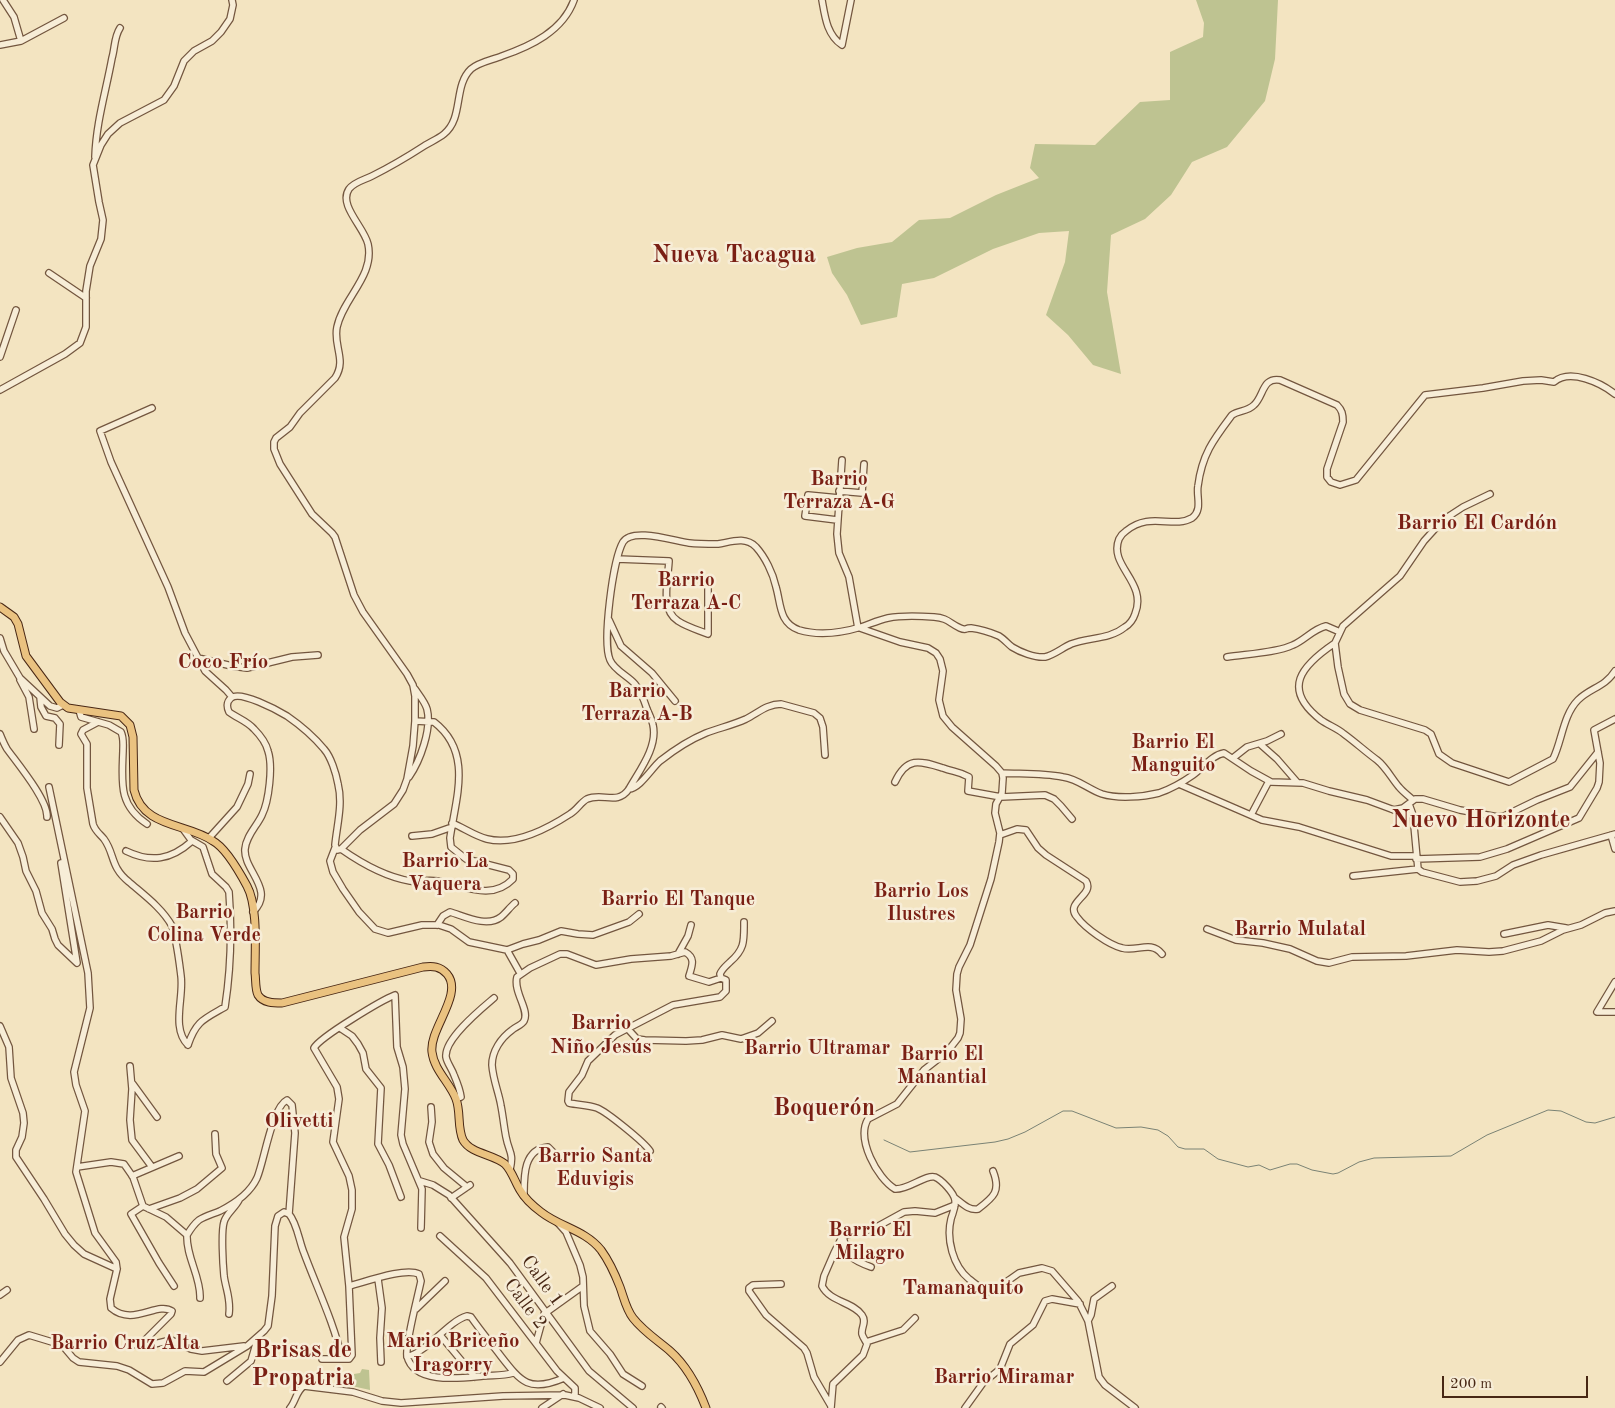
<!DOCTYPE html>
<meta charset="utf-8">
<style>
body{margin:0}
#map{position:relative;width:1615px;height:1408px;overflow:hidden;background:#f3e4c1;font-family:"Old Standard TT",serif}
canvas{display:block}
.scale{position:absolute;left:1442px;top:1376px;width:146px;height:22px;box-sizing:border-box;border:2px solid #482714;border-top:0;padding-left:6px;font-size:15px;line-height:18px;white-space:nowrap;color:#482714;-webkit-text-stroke:4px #f7edd7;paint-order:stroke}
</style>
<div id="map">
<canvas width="1615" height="1408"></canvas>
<div class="scale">200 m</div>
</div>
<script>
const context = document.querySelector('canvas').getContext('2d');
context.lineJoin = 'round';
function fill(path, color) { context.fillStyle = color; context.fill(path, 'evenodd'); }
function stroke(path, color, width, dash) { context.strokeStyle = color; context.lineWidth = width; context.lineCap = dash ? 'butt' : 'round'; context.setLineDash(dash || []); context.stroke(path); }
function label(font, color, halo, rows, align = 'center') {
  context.font = font + ' "Old Standard TT",serif'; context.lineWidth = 5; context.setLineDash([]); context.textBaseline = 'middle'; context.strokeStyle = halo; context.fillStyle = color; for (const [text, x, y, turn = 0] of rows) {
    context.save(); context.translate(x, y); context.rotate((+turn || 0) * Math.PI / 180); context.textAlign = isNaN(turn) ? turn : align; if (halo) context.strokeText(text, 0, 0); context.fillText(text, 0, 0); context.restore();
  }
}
fill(new Path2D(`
 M1196,0H1278L1275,59L1265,101L1227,147L1192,162L1171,195L1145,219L1111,235L1107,292L1121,374L1093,365L1068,335L1046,315L1065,262L1069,231L1039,233L993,249L934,278L902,284L897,317L861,325L847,295L832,273L827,257L857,248L892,242L919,220L950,218L996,195L1039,178L1030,168L1035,144L1095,145L1140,102L1170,100V52L1203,37L1204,23Z
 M362,1369L369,1370L370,1390L352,1386L354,1374L360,1373Z`), '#bec391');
stroke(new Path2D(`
 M884,1140L910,1152L995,1142L1008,1139L1025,1132L1063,1111H1072L1116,1128L1141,1127L1158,1130L1168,1136L1178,1147L1185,1149H1204L1218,1159L1248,1167L1259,1165L1270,1170L1290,1164H1297L1312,1170L1333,1174L1338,1173L1359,1162L1374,1158L1451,1156L1487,1135L1548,1110L1561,1111L1586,1122L1595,1123L1615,1117`), '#7a8274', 1);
const minor = new Path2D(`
 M3,0L14,17L21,41
 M822,0C825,17 827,35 842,45L851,0
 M0,45L21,41L64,18
 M95,157C96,123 106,91 112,58C115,48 114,37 120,28
 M49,273L86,298
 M0,357L16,310
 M0,390L65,354L80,343L86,327V291L90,266L101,239L103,220L99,202L93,165L101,145L108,134L120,123L164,100L174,86L184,61L194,51L212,41L221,32L230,19L233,5L232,0
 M152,408L100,431L111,462L168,587L185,633L205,671L226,690L232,697
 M842,460L837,534L839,553L849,577L858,628
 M839,491L862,493L864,464
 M1490,494L1463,507L1443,520L1424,541L1400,576L1343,626L1335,643L1338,667L1344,694L1350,704L1360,710L1425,730L1431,734L1439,754L1452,763L1509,782L1553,759C1562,741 1563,715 1578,700C1590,688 1605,687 1615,671
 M837,520L805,516L808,495L839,498
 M617,559L669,561C668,580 660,610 678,621C687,627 698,630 708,634V585
 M609,620L621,646L652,673L675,701
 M860,628L900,642L928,648L936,653L940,659L943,671L939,700L943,716L952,727L996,766L1002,773L1003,778L1002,793L996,804L995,813L1000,833L999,842L991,879L970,945L959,967L957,974L956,990L961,1019L960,1033L958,1038L947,1052L924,1070L897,1104L868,1119C856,1139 877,1178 895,1189C908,1190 926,1174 935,1177C942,1180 954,1193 955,1200C956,1207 953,1212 951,1219C946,1239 953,1266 969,1279C977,1285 983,1291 992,1292L1019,1273L1042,1268L1052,1271L1078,1301L1088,1321L1099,1377L1105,1385L1135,1408
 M0,638L4,651L20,678L50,706L57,708L63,705
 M1335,643C1301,666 1281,689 1321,720C1328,725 1337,728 1344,734C1355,742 1366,752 1377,760C1386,767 1392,779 1399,787C1403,792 1409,796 1413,800
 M1227,657C1246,654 1276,653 1293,645C1305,640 1313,629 1326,626L1340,632
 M198,658L232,666L247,668L292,657L318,655
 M20,680L29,697L34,729
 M40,697L41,707L46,716L55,718L60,724L59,745
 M79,710L81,717L109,725L121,732C124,738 123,745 123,751C122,782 118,805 147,824
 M98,722L83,730L81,734L87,744V788L93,824C95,831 100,834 104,839C115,854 110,867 129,882C144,895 162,908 172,926C177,942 179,960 181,976C184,998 171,1028 188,1045
 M0,734C2,739 4,744 7,749C17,763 48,800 47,817
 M1260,744L1277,759L1297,782
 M1233,758L1247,747L1267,741L1281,734
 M1002,773C1022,774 1043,773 1063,777C1078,779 1088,789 1102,794C1118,799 1143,797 1159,793C1171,789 1183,782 1193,775C1203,768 1212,755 1224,753L1251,771L1271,782L1303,783L1329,791L1367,800L1394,810L1403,808L1415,799H1423L1460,810L1498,817L1504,816L1537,800L1570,787L1598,752
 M409,777C420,761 432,729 427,709C425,702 419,695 415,689
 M895,782C907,756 920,761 943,768C953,772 958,771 969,777L968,791L1001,797L1045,795L1054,799L1061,806L1072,819
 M1179,784L1262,820L1299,827L1391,856H1416
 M49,787L88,973L90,1008L74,1072L76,1085L85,1111L76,1172L95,1233L116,1262L117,1269L110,1299L111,1308C133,1327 157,1301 172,1311L171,1314L139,1346
 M629,789C640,788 651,769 660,761C674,750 689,740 706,733C719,728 733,725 746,719C758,713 767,704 781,704L814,713L820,718L823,727L825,755
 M1409,804L1413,815L1418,869L1422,872L1460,882L1477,881L1496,876L1513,865L1541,855L1615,834
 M1251,815L1269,781
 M0,817L18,843L23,857L26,871L36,891L42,913L52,929L55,939L58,945L77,963L61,863
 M452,823C464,828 475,836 487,839C515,846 547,829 570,814C577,810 581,802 587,799C603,792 617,806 629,789C639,771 658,747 653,725C652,720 649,714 647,709C644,700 641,691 635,684C628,676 614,670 610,660C602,642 613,559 623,542C632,527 674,541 689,543C698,544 708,544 718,544C731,542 745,536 756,547C765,557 773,573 776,587C781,604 779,623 799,630C819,636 841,633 861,627C870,624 879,620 888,618C903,615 920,616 934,617C948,618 949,623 960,628C967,631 964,628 971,628C979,629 992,633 999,636C1004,639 1008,644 1012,647C1020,652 1035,658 1045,657C1054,655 1062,648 1071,644C1089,637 1109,640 1125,627C1130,624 1133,620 1135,614C1148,582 1108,566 1119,539C1121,535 1123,533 1126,531C1150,511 1173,529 1192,518C1203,510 1196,496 1198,486C1202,454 1214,439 1232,415C1239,410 1247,412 1254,405C1264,396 1262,377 1280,380L1337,405C1342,410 1343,414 1343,422L1327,469V477L1331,482L1340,485L1356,480L1425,395L1483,388L1523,381L1541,380L1554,382C1570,368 1601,383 1615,394
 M183,829L191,840L203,847L212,874L226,887L229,892C232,931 231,968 225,1007C204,1019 196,1021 188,1045
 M1000,835L1017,829L1026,830L1038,848L1046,855L1086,881C1095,895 1064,902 1077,917C1085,928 1109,945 1122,948C1137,952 1151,940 1162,954
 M1611,835L1615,849
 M412,836L432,834L452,827
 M209,838L237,807L248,784L250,774
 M335,848L330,861L333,872L343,889L359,912L375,929L388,933L422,925H439L451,929L469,942L507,950L520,973
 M341,849C361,863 386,877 410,881C419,882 428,879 437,881C463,885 491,902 513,879V874L509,870L466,859L451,847L450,838C456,797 473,752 434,722L415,721
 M126,851C151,863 171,860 192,841
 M1416,859L1480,857L1507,849L1579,818L1597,788L1599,782L1600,763L1594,730L1615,719
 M1353,876L1418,869
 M253,912C276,890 243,870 245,849C246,836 257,826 262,815C269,801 273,766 268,751C266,743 260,735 254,729C247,721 237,718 229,712C227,708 226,702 231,698C240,690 277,710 287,716C300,725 314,737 324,749C331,757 336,773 338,784C343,804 337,825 335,845L337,850L341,849L360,830L394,804L403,790L407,779L413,746L415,721V696L413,685L407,674L363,612L354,595L335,537L332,533L312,514L280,464L274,449V442L276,438L290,427L300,413L335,378C347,360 333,346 337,327C343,298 375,276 368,244C364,227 338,205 349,189C354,182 364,180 372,176C390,167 407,157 424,146C430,142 438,139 444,134C464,118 453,86 471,69C479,62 492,60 502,56C531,46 563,31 574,0
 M437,925L443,916L450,912C464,916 487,928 501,917C506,913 510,907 515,903
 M1207,929L1236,940L1263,943L1290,949L1317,961L1329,963L1352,957L1406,956L1457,950L1489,952L1503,951L1541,941L1563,930L1581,925L1605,913L1615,911
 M1504,934L1548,925L1566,928
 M507,950L523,944L539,940L561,931L578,934L593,935L629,922L639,914
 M678,954L688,936L691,925
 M721,978L720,974C722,969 726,966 730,962C745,949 744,941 744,922
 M1615,982L1597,1012H1615
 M0,1026L9,1047L11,1078L23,1113L24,1123L22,1137L16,1150V1157L44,1199L65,1234L74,1245L84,1254L117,1269
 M340,1028L352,1036L358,1044L363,1053L366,1069L381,1088L378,1144L389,1165L401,1197
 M627,1028L637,1039L645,1040L686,1041L702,1040L722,1035L741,1039L758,1033L772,1021
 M130,1066L132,1089L130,1120L132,1140L152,1167
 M133,1084L157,1117
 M456,1099L461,1097C460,1089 457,1082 454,1075C452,1069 447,1063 446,1057C444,1039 481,1009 494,998
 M431,1107L432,1122L429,1142L433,1154L444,1168L467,1187
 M77,1167L111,1162L124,1164L133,1177L143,1206L166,1217L187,1235
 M510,1170C514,1152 509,1153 506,1137C504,1127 503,1116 501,1106C499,1093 493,1080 492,1065C492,1051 501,1038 512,1030C515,1027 522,1025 524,1021C530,1010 513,992 517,977L530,968L560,954H567L596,965L631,959L671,956L685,952C696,958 692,966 689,976L709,982L721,978L726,980V991L720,997L673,1005L615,1035L588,1061L582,1075L569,1092L568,1101L569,1103C578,1105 588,1105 597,1108C607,1112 644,1142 650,1151
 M132,1176L179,1156
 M420,1181L433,1185L449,1195L510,1263L589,1371L633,1408
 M524,1196C524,1177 523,1149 548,1147L558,1157
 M451,1198L470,1185
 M955,1198C962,1203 969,1211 978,1209C994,1197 1001,1191 993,1171
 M143,1206L131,1214L159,1263L174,1286
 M149,1209L180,1198L197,1189L222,1168L216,1154L215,1134
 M558,1223L566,1232L580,1265L583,1277L584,1306L590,1331L610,1354L623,1374L642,1386
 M187,1235C190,1230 194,1224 199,1220C205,1216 213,1214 220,1211C234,1204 250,1193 257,1178C264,1162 272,1107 287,1100L292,1105L295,1133L289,1214
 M187,1235C186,1257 201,1277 200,1298
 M440,1236L486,1278L557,1371L575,1388V1397
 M843,1237C848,1258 852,1260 871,1267
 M378,1279L382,1308L380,1338L381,1362
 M781,1284L753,1285L749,1288V1291L766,1315L804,1348L807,1353L814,1377L831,1406
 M349,1286C365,1282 405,1267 419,1274L421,1281C418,1296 405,1344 407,1356C414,1385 462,1378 483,1376C493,1375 503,1376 513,1373
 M0,1295L7,1290
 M416,1309L445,1281
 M229,1314C231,1299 226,1290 224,1276C223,1265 221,1232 224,1222C226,1214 235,1208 239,1200
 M1088,1321L1091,1315L1094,1299L1112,1286
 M440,1335L475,1377
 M866,1342L903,1330L915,1318
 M130,1343L142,1347L171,1340L191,1349L202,1351L244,1346
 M536,1343L544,1314L583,1286
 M407,1357C430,1350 447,1322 467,1316L471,1317C480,1330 490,1342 500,1355C521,1382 529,1393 564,1378
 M322,1359H349L352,1355L349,1286L344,1237L352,1209V1190L349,1176L333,1142L339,1099L337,1087L314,1048C320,1037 382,1000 395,995L397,1047L403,1067L405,1089L401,1135L403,1144L422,1189L421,1228
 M0,1362L18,1340L29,1335L62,1345L73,1358L79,1362L117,1366L129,1370L152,1384L163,1383L185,1371L204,1372L247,1346L264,1331L268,1326L272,1296L275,1226L278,1216L284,1212L289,1214C297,1223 299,1241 304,1253C317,1288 334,1323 342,1359
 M227,1381L251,1361L258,1337
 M661,1407L662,1408
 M290,1408C296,1401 296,1391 304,1386L353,1392L382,1401L401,1403L503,1396L565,1395L579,1398L600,1408
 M542,1408L563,1394
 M831,1408L833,1384L863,1355L867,1344C866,1341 863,1338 862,1334C861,1327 867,1322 862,1315C853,1302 830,1302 822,1286L824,1276L834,1253L841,1239L846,1235L873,1229L904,1212L915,1211L935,1213L955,1205
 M965,1408L983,1383L1000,1369L1010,1344L1033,1325L1045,1301L1052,1299L1080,1304`);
const major = new Path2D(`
 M0,607L14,617L18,624L26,656L60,702L68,708L121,716L130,725L133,737L134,790C143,828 187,823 213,841C226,848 240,873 247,886C258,906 255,949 255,973C256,979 255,989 258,995C263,1003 274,1003 282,1003L423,967C433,966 440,966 447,974C464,994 429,1029 432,1052C434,1070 450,1083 456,1099C461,1112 457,1127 463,1140C471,1154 493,1154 505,1164C512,1171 515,1182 520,1190C525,1199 533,1206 541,1212C560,1227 585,1230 601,1250C609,1261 615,1274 620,1287C624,1298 626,1309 633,1318C643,1331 657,1340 670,1351C687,1366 698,1387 706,1408`);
stroke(minor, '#73563f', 8);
stroke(major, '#482714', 9);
stroke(minor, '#f7edd7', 5.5);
stroke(major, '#eac280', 7);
label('19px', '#482714', '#f7edd7', [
 ["Calle 1",542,1281,54],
 ["Calle 2",525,1304,53]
]);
label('bold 20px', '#7a1f14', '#f7edd7', [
 ["Barrio",839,480],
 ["Terraza A-G",839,503],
 ["Barrio",686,581],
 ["Terraza A-C",686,604],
 ["Barrio",637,692],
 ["Terraza A-B",637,715],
 ["Barrio El",1173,743],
 ["Manguito",1173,766],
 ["Barrio La",445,862],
 ["Vaquera",445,885],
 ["Barrio Los",921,892],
 ["Ilustres",921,915],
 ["Barrio El Tanque",678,900],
 ["Barrio",204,913],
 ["Colina Verde",204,936],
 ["Barrio Mulatal",1300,930],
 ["Barrio Ultramar",817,1049],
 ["Barrio El",942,1055],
 ["Manantial",942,1078],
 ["Barrio Santa",595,1157],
 ["Eduvigis",595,1180],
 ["Barrio El",870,1231],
 ["Milagro",870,1254],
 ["Barrio Cruz Alta",125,1344],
 ["Barrio Miramar",1004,1378]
]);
label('bold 21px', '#7a1f14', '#f7edd7', [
 ["Barrio El Cardón",1477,523],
 ["Coco Frío",223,662],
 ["Barrio",601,1023],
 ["Niño Jesús",601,1047],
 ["Olivetti",299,1121],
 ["Tamanaquito",963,1288],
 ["Mario Briceño",453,1341],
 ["Iragorry",453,1365]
]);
label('bold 24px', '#7a1f14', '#f7edd7', [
 ["Nueva Tacagua",734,256],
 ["Nuevo Horizonte",1481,821],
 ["Boquerón",824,1109],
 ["Brisas de",303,1351],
 ["Propatria",303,1379]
]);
</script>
